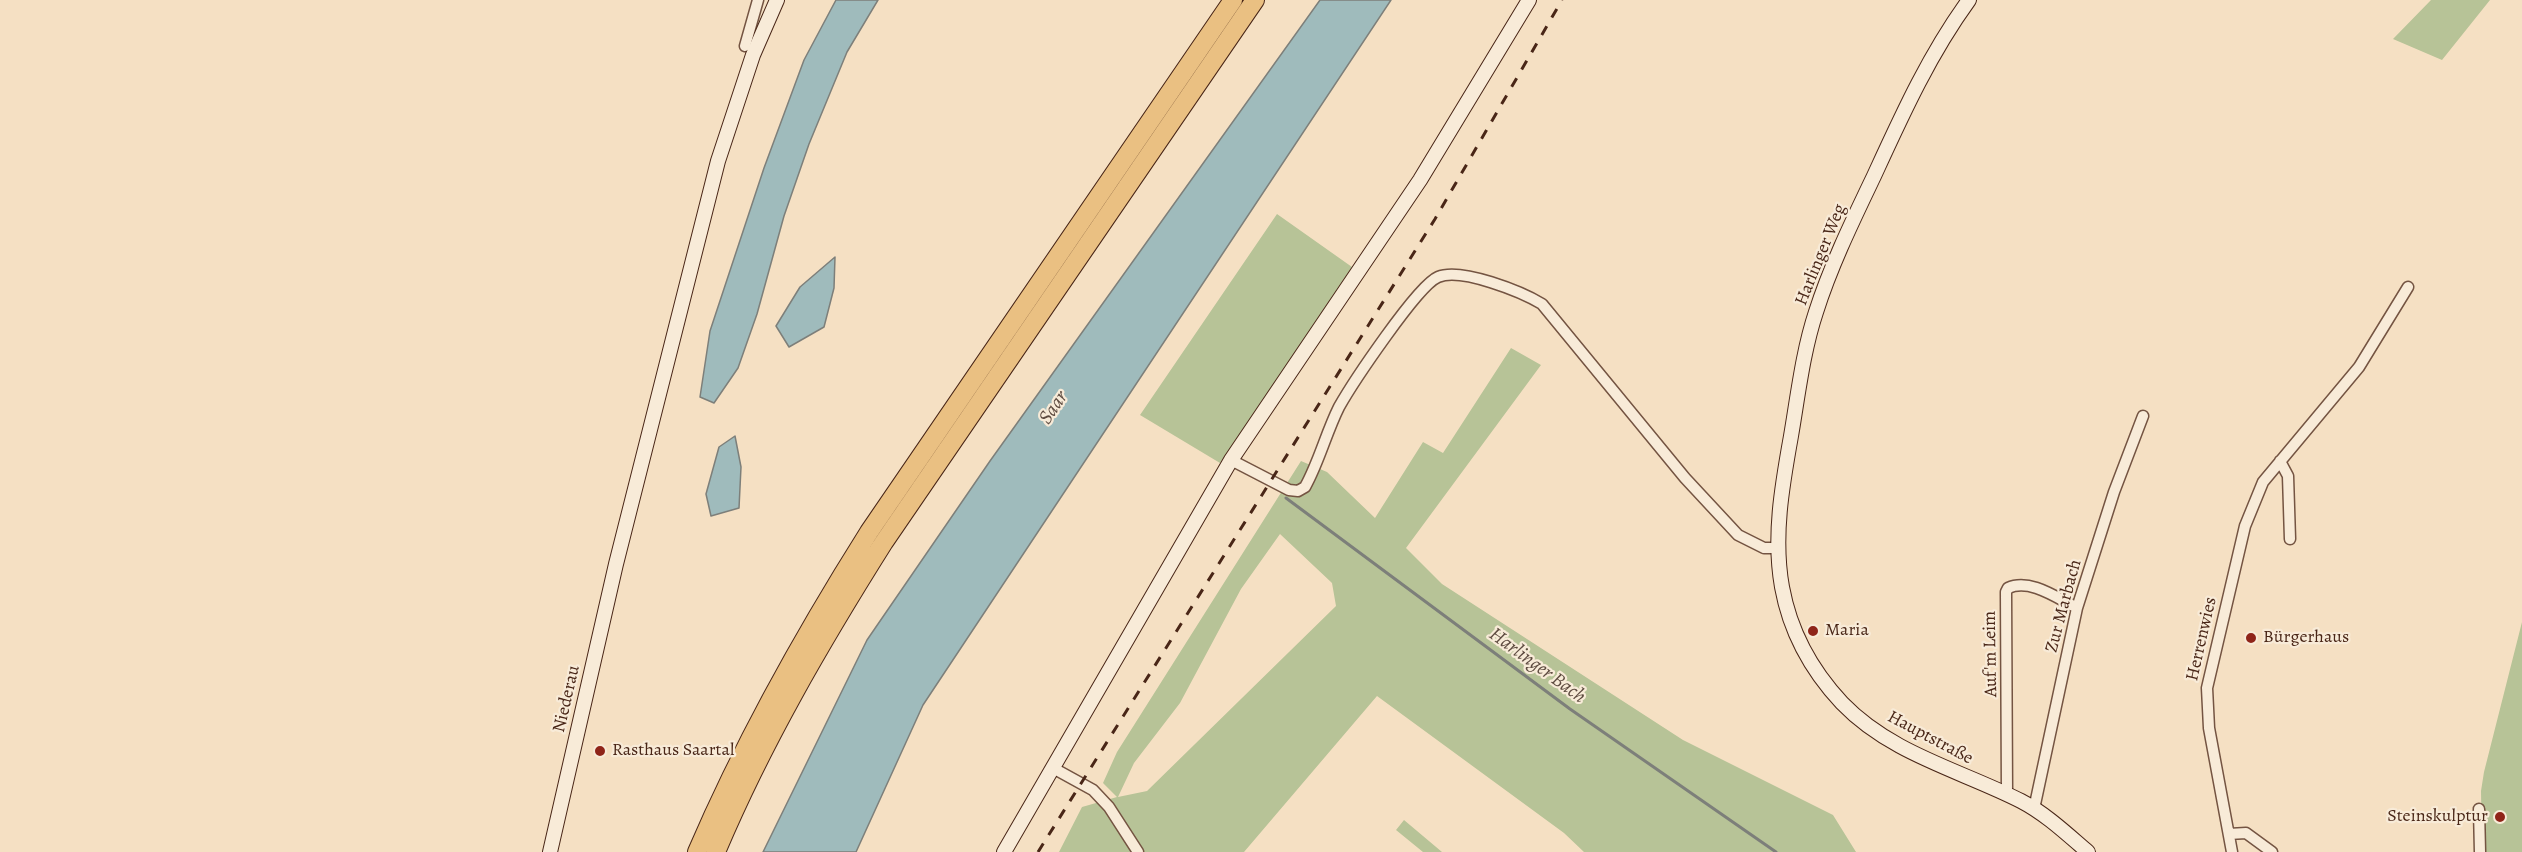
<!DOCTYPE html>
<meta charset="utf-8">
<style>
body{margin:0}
canvas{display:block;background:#f5e0c3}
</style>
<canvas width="2522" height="852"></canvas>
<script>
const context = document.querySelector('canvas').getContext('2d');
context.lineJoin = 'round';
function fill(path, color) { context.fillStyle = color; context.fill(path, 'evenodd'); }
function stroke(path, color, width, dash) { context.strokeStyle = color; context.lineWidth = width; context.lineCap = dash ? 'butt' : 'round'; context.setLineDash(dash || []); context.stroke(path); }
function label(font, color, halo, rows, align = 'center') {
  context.font = font + ' Alegreya,serif'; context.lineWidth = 4.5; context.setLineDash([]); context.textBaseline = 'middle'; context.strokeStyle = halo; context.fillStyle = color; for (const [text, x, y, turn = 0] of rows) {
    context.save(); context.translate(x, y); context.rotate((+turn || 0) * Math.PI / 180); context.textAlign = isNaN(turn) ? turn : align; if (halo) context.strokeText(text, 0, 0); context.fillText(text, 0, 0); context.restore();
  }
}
fill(new Path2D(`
 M2431,0H2490L2442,60L2393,39Z
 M1277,214L1352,267L1220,463L1140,415Z
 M1511,348L1541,365L1406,548L1442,584L1683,740L1833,815L1856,852H1584L1564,833L1377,696L1244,852H1059L1082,807L1117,797L1103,783L1117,752L1301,461L1327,472L1375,518L1423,442L1443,453ZM1280,534L1332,583L1336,606L1147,791L1118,797L1134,763L1180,703L1241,589Z
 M2522,622V852H2482L2481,791L2484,772Z
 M1404,820L1442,852H1423L1396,830Z`), '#b7c397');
const water = new Path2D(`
 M836,0H878L847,52L809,144L784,216L757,314L738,368L714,403L700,397L710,331L764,168L804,60Z
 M1320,0H1391L923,705L856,852H763L867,640L990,461Z
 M835,257L834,288L824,327L789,347L776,326L800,287Z
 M735,436L741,467L739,508L711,516L706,494L719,447Z`);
fill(water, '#9fbbbc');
stroke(water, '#7d7f7a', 1.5);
stroke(new Path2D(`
 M1286,498L1570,709L1776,852`), '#7d7f7a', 3);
const street = new Path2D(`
 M745,46L758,0
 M1231,460L1289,490L1298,491L1305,487C1319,462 1326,433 1339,407C1352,384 1417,286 1438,277C1461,267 1522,292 1542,304L1685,478L1738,535L1764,548H1778
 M2280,461L2288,476L2290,539
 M1053,768L1093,790L1109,807L1138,852
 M2007,795L2006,592L2008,588C2030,578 2057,598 2077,608
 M2034,809L2077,608L2114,492L2143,416
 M2479,809L2480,852
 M2229,834L2246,833L2272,852
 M2232,852L2209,728L2207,688L2245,526L2263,482L2359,367L2408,287`);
const secondary = new Path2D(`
 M1969,0C1929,55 1902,115 1874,176C1853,220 1831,265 1816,312C1803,351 1798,395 1791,436C1782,486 1773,537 1782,587C1790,631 1812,671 1842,703C1891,754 1960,770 2021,801C2046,814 2067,834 2088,852
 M550,852L616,564L718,161L753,55L777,0
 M1004,852L1231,460L1420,180L1529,0`);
const highway = new Path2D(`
 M697,852C745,740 804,635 869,532L1233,0
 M716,852C762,743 821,642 884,542L1255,0`);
stroke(street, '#745442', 13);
stroke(secondary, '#492617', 16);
stroke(highway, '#492617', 20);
stroke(street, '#f8ebd8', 10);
stroke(secondary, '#f8ebd8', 14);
stroke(highway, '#eac082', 18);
stroke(new Path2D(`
 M1038,852L1435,219L1562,0`), '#492617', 3, [10, 10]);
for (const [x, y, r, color] of [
 [1813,631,6,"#8f2418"],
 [2251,638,6,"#8f2418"],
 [600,751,6,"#8f2418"],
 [2500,817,6,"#8f2418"]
]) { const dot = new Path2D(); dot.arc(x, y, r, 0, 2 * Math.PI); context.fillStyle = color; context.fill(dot); stroke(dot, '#f8ebd8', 2); }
label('18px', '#492617', '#f8ebd8', [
 ["Harlinger Weg",1821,255,-68],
 ["Zur Marbach",2064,606,-75],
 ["Herrenwies",2202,639,-77],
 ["Auf'm Leim",1991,654,-91],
 ["Niederau",567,699,-77],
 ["Hauptstraße",1930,738,28]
]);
label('18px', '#492617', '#f8ebd8', [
 ["Maria",1825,631],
 ["Bürgerhaus",2263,638],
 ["Rasthaus Saartal",612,751],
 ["Steinskulptur",2488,817,"right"]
], 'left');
label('italic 20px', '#5e4b40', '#f8ebd8', [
 ["Saar",1054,408,-56],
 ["Harlinger Bach",1537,666,36]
]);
</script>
